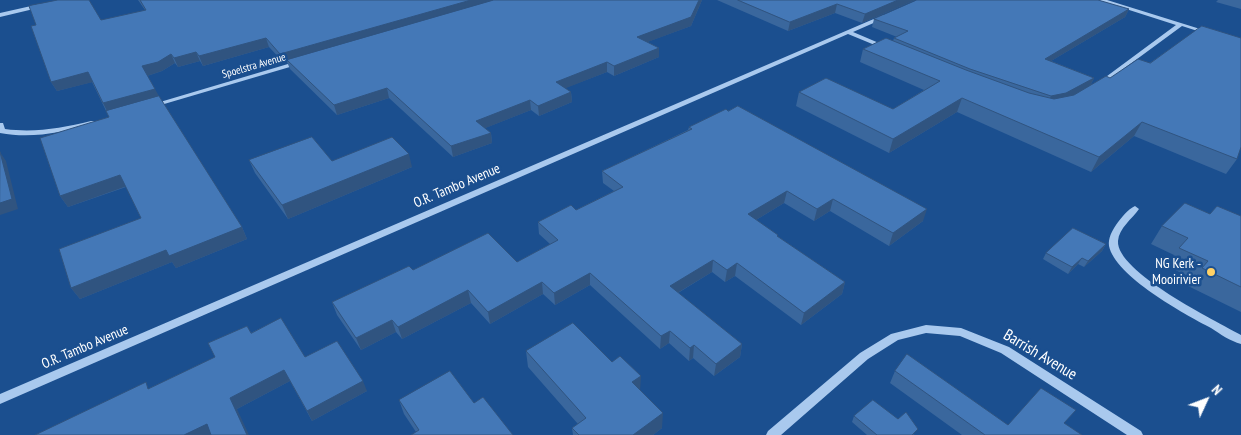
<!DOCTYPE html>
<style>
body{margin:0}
#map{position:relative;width:1241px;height:435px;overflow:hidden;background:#1b4f8f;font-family:"PT Sans Narrow",sans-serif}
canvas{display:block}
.north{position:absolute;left:1181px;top:375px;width:50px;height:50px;-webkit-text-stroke:4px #1b4f8f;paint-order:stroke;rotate:47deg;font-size:14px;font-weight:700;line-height:20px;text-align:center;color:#fff}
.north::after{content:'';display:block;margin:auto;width:18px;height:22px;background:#fff;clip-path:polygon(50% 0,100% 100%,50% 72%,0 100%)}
</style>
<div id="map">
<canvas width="1241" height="435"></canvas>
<div class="north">N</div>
</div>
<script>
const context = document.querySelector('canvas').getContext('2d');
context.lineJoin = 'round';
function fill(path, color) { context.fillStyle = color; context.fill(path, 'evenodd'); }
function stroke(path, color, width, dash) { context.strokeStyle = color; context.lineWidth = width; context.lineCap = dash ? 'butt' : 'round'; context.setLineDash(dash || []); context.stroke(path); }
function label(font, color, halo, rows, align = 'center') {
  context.font = font + ' "PT Sans Narrow",sans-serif'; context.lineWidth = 5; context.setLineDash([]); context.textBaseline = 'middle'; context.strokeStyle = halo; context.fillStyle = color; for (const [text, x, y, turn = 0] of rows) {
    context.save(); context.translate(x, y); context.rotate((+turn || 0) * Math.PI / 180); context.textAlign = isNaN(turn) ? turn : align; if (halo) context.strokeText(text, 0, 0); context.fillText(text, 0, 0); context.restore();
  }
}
fill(new Path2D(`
 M1098,0H1107L1213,33L1210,35L1182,26L1103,84H1099V82L1176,25Z
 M40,4L42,5V7L0,17V13Z
 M883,15L885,16V18L853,32L886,46V48H882L848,34L0,404V394Z
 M298,61L301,63L300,64L154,107H150L148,106L150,105Z
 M91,121H94V125C62,132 32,139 0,133V123H3L5,129C35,133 62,128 91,121Z
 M1135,206L1139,209C1132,219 1119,228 1118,241C1116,272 1216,321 1241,335V344C1230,341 1220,334 1211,328C1184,314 1115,276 1109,246C1108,238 1112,231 1116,225C1121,218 1128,209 1135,206Z
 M926,325L961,328L1009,347L1141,431L1143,435H1127L1001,353L960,336L926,333L898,340L868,359L781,435H766L768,431L860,353L891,334Z`), '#a9c9ee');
fill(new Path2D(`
 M138,0H702L691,26L647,42L659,48V57L614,76L607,72L565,88L571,92L572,102L539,116L531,110L485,128L491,133L492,143L453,157L389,98L337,115L290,69L287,62L284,63L269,47L203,66L200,61L178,67L175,63L162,71L147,76L158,96L242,227L247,239L176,268L172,262L80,299L71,288L141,218L126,187L68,207L60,196L109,117L92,82L57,91L51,82L145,10Z
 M717,0H915L862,23L835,13L788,31Z
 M1218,0H1241V9L1216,2Z
 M1129,9L1125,17L1051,61L1094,78L1091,84L1237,159L1226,174L1134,136L1091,172L957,112L889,153L796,106L799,92L893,109L924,90L860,62L863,49L893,41L894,38L897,37L872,27L874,19Z
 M689,127L923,221L889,246L830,211L814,221L784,203L756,220L778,237L845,282L842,294L801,325L735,276L725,282L712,272L678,293L742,344L740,357L714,376L693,358L689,361L669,343L660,349L590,285L555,305L543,294L490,324L471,303L402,339L396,332L361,350L337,315L332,302L413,270L517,262L550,244L539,234L538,222L576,210L614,191L603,183L602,171L688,130Z
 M249,160L332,161L412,167L288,219L255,173Z
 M1210,214L1241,216V312L1188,286L1194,279L1167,266L1174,255L1151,244L1162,226Z
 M1106,244L1102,251L1084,267L1078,264L1068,274L1043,259L1046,253Z
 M251,333L305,357L367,391L312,421L290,381L237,409L150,388L215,357Z
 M526,351L640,390L662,428L653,435H573L572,428L578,424L528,367Z
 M895,371L1008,425L1065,424L1082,435H962L890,383Z
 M399,400L474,403L513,435L416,432L404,414Z
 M854,416L915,435H867L852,422Z`), '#3a679d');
fill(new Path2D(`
 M471,0H502L287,60V62L284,63L280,54Z
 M699,0H702L691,26L637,46V37Z
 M898,0H915L862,23L865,14Z
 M837,4L835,13L788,31L790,22Z
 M1129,9L1125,17L1041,67L1045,59Z
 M266,38L269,47L203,66L199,56Z
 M659,48V57L614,76V66Z
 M196,52L200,61L178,67L174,58Z
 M171,54L175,63L162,71L147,76L142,66Z
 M607,62V72L556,92V82Z
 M88,72L93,82L57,91L51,82Z
 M1094,78L1090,86L1061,102L1047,105L1051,96Z
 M387,88L389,98L337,115L334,105Z
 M155,89L160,98L108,113L103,103Z
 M571,92L572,102L539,116L538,106Z
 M962,98L957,112L889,153L893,139Z
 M530,100L531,110L478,131L476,121Z
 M1142,122L1134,136L1091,172L1099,157Z
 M491,133L492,143L453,157L451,146Z
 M0,152L6,161L18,209L0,215Z
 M409,154L412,167L288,219L282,205Z
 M120,175L127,186L68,207L60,196Z
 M787,191L784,203L746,226L748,214Z
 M833,199L830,211L814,221L817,209Z
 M927,209L923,221L889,246L893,233Z
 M242,227L247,239L176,268L172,262L80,299L71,288L166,250Z
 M1106,244L1102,251L1084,267L1088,261Z
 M1082,258L1078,264L1068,274L1072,267Z
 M713,260L712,272L669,298L670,286Z
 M737,263L735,276L725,282L727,270Z
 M590,273V285L555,305L554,293Z
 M542,282L543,294L490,324L488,312Z
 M845,282L842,294L801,325L804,313Z
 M468,290L471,303L402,339L398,327Z
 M392,320L396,332L361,350L356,338Z
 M670,331L669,343L660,349L661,336Z
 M742,344L740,357L714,376L716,364Z
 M694,345L693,358L689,361L690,348Z
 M284,370L290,381L237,409L249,435H247L230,398Z
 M641,376L640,392L632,382Z
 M363,381L367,391L312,421L307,411Z
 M663,413L662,428L653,435H633Z
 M207,424L211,435H184Z`), '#305480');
const building = new Path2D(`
 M58,0H89L101,20L146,10L140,0H471L280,54L266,38L199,56L196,52L174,58L171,54L158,62L142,66L155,89L103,103L88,72L51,82L31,26L36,25L29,6Z
 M494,0H699L691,17L637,37L659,48L614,66L607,62L556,82L571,92L538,106L530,100L476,121L491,133L451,146L387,88L334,105L287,60Z
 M738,0H898L865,14L837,4L790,22Z
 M917,0H1098L1129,9L1045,59L1094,78L1066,93L1051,96L970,69L894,38L908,31L874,19Z
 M1202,26L1241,38V147L1237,159L1142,122L1099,157L962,98L893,139L799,92L826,78L893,109L940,81L863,49L886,38L966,70L1029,93L1054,99L1074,95L1106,76L1110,78L1138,59L1150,63Z
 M159,96L242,227L169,256L166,250L71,288L59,249L141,218L120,175L60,196L40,138L109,117L106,111Z
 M738,106L927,209L893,233L833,199L817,209L787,191L748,214L778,235L777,236L845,282L804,313L737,263L727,270L713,260L670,286L742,344L716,364L694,345L690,348L670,331L661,336L590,273L554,293L542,282L488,312L468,290L398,327L392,320L356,338L332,302L409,266L413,270L488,233L517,262L558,240L538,222L571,205L576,210L623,187L602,171L692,129L689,127L726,109L728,111Z
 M312,137L332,161L392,137L409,154L282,205L249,160Z
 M0,152L12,199L0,203Z
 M1185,203L1210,214L1217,206L1241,216V287L1202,268L1208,261L1179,248L1188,238L1162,226Z
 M1073,228L1106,244L1088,261L1082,258L1072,267L1046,253Z
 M281,318L305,357L337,341L363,381L307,411L284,370L230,398L247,435H211L207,424L184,435H35L146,382L148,389L215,357L208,343L247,326L251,333Z
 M573,323L612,362L620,356L641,376L632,382L663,413L633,435H579L572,428L586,418L526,351Z
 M907,354L1008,425L1041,388L1076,410L1064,423L1082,435H985L895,371Z
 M450,371L474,403L483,397L513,435H411L419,430L399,400Z
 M873,400L898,419L906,412L918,429L912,435H877L854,416Z`);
fill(building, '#4478b7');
stroke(building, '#305480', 1);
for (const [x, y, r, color] of [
 [1211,272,5,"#ffd166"]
]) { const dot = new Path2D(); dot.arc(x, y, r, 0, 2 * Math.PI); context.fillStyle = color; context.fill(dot); stroke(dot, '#1b4f8f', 2); }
label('11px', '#fff', '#1b4f8f', [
 ["Spoelstra Avenue",254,66,-16]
]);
label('14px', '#fff', '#1b4f8f', [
 ["O.R. Tambo Avenue",457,186,-23],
 ["O.R. Tambo Avenue",85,347,-23]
]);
label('14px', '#fff', '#1b4f8f', [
 ["NG Kerk -",1201,264],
 ["Mooirivier",1201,280]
], 'right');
label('16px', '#fff', '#1b4f8f', [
 ["Barrish Avenue",1040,355,31]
]);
</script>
